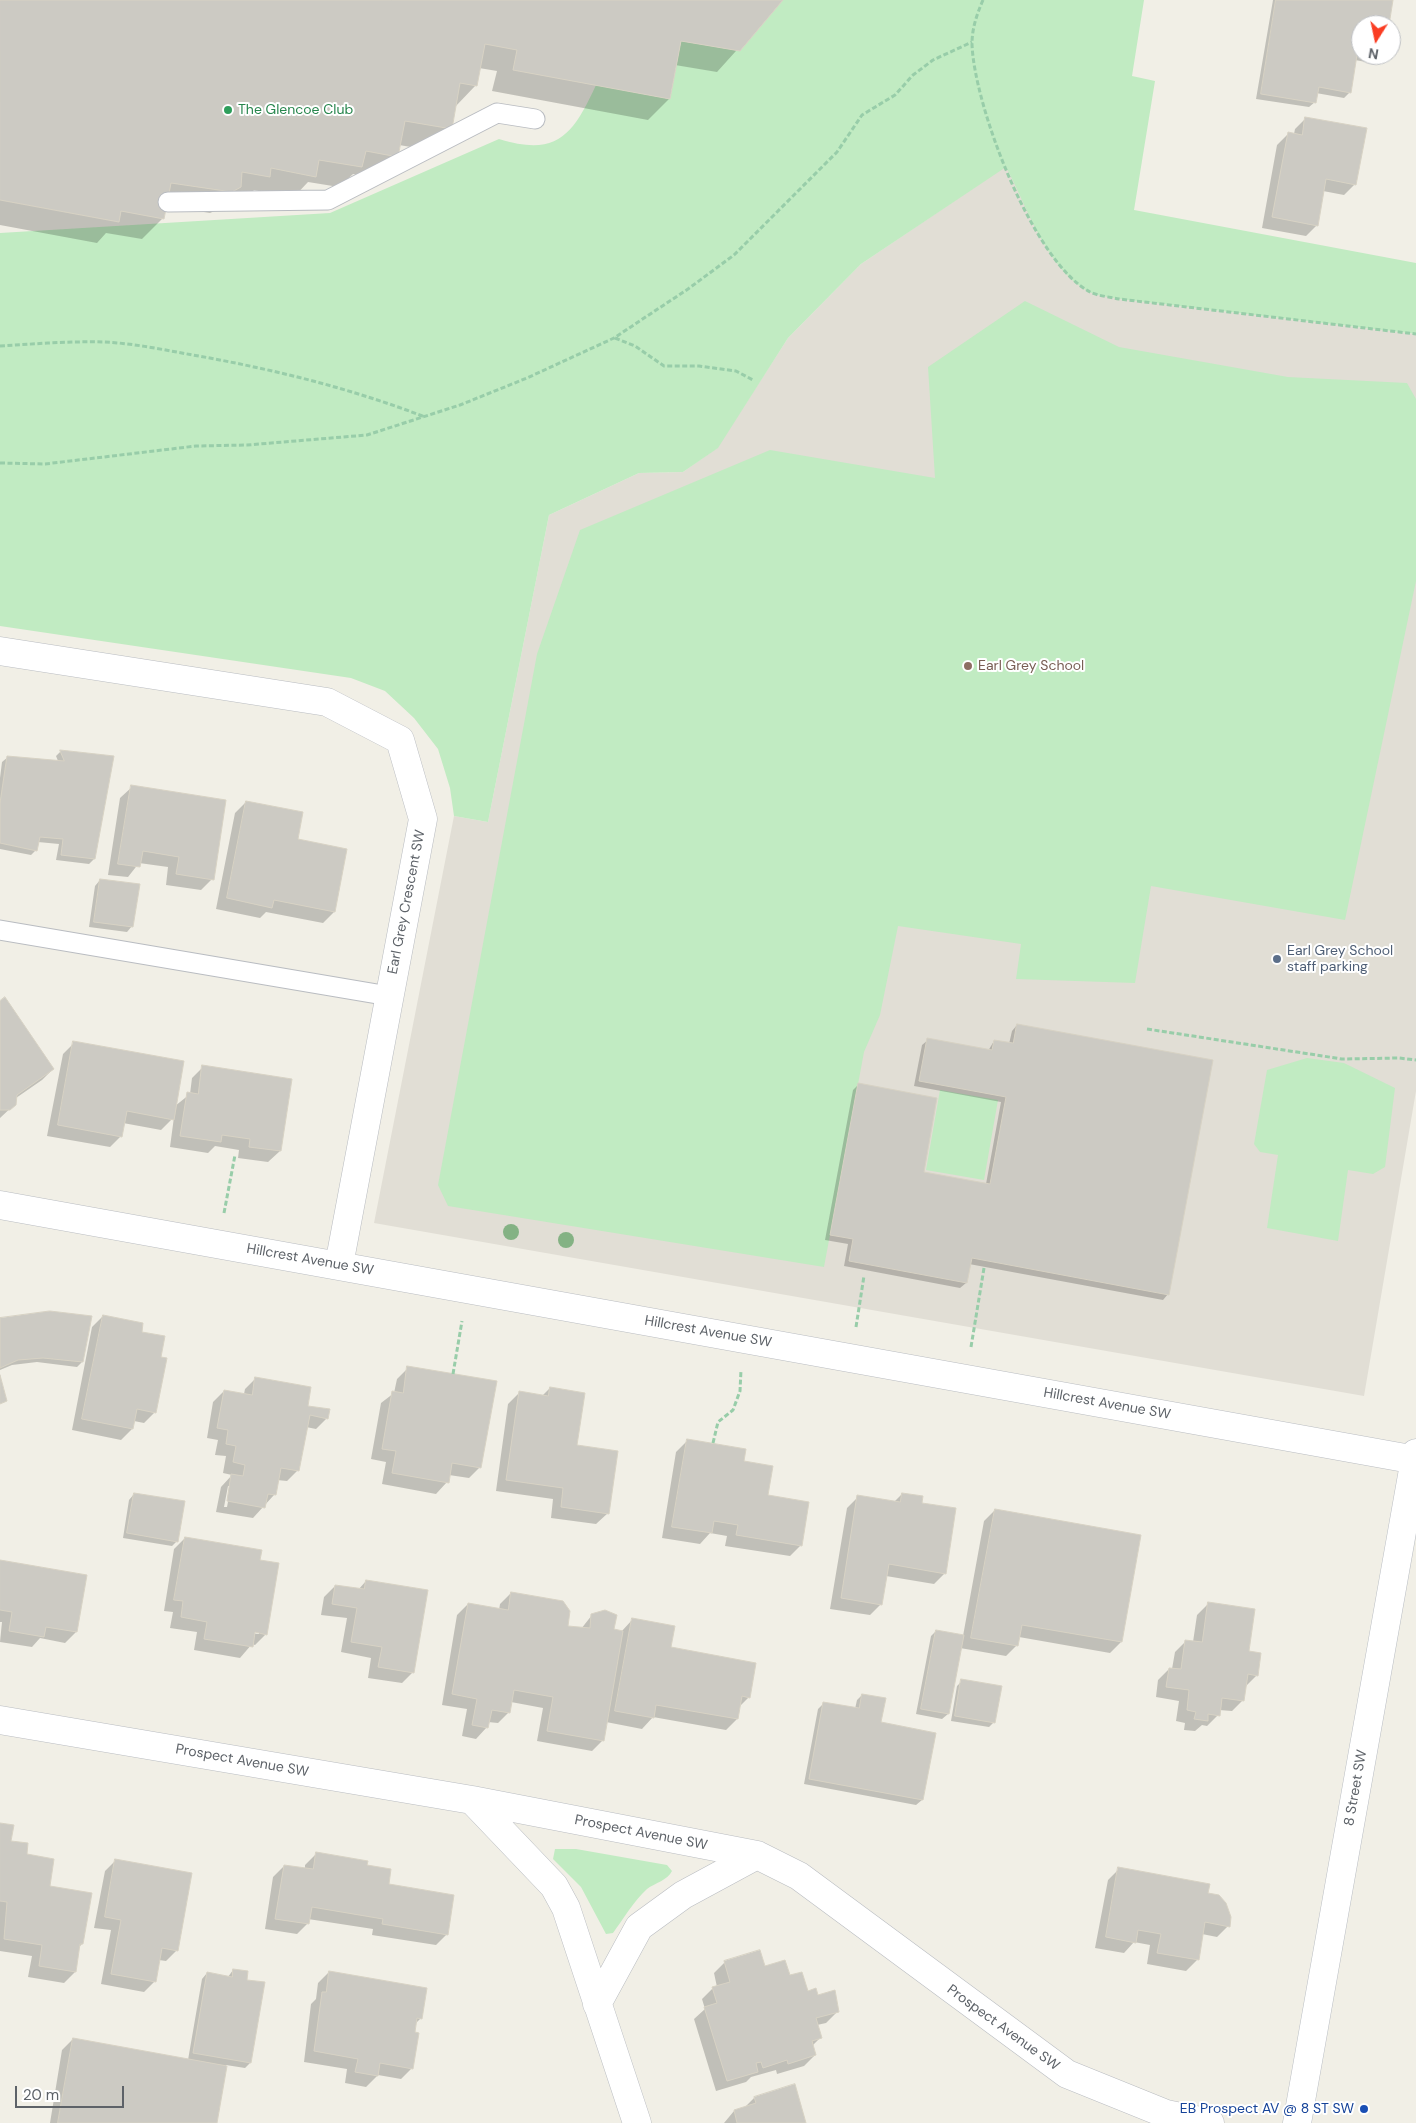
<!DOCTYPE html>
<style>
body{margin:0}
#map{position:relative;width:1416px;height:2123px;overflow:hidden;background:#f1efe6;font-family:"DM Sans",sans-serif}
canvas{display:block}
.north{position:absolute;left:1351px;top:15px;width:50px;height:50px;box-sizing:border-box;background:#fff;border:1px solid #bec0c3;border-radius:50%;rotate:190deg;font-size:14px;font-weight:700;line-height:20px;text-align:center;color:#5d6268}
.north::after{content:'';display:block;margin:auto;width:18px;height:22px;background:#fa3d23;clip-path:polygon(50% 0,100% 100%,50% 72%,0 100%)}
.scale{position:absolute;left:15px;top:2086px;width:109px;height:22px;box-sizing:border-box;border:2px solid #5d6268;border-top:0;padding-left:6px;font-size:15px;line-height:18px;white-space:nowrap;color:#5d6268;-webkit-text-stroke:4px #fff;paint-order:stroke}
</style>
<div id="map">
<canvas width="1416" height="2123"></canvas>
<div class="north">N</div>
<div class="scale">20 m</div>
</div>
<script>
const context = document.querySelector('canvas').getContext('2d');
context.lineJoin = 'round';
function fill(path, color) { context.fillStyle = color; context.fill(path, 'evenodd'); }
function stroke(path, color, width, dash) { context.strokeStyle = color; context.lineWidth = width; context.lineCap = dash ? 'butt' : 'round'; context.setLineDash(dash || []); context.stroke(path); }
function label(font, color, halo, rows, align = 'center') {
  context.font = font + ' "DM Sans",sans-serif'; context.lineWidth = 4; context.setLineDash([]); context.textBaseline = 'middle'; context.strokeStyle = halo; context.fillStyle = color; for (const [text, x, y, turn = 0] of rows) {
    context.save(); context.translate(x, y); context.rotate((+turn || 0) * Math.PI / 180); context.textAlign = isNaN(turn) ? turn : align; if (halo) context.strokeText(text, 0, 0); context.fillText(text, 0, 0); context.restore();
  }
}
fill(new Path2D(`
 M1006,166L1010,175L1119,299L1416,334V1091L1364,1396L374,1223L454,816L488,822L549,515L639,473L683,472L717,448L788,338L861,264Z`), '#e1ded5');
fill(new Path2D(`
 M783,0H1144L1132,76L1155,81L1134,210L1416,263V334L1119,299C1110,297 1097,296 1089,292C1045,267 1028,208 1006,167L861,264L788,338L718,448L683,472L639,473L549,515L488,822L454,816L450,788L438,749L414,718L385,691L351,678L0,626V233L330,213L499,139C557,157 573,135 596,85L670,99L681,41L740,51Z
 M1025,301L1119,347L1288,377L1407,383L1416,399V581L1345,920L1151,886L1135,983L1016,979L1021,944L898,926L880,1015L864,1052L824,1267L448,1206L438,1185L537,654L580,530L770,450L935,478L928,367Z
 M1307,1058L1344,1063L1395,1088L1385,1167L1373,1174L1348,1170L1338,1241L1267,1228L1278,1155L1260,1152L1254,1144L1267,1070Z
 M940,1090L998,1100L984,1180L926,1170Z
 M555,1849H576L667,1865L672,1871C668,1880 655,1883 647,1889C633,1902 624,1918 613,1933L606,1934L581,1887L553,1859Z`), '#c1ebc2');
fill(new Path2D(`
 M0,0H782L717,72L675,65L669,99L648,120L492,91L497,71L479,68L476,85L455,107L451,128L429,150L399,145L397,156L375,178L353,174L339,187L308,182L293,198L254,190L247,197L210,213L165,206L163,218L142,239L106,233L97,243L0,225Z
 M1273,0H1391L1387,25H1361V55H1382V58L1377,64L1355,60L1350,92L1344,98L1316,93L1315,102L1309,107L1256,99Z
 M1306,118L1355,184L1344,195L1323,191L1317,225L1306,236L1262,228L1277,145L1288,134H1294L1295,129Z
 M61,751L112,757L94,859L89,864L56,860L59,844L38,842L36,850L31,855L0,849V778L2,762L8,757L58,761L56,756Z
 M132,787L212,879L201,890L166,885L168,867L139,863L128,877L108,875L120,798Z
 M246,802L296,840L346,850L334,912L323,923L266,912L260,918L216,909L235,813Z
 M100,880L132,926L127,932L89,927L95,886Z
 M0,1003L53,1069L42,1080L16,1098L15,1104L0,1118Z
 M1017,1025L1168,1294L1163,1300L969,1264L966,1283L960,1288L844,1266L848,1244L825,1240L853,1090L859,1084L922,1173L986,1184L1001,1102L914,1086L922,1045L928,1040L988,1051L994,1041L1009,1044L1012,1031Z
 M74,1043L175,1106L190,1094L192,1078L203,1067L280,1151L268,1162L238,1158L239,1150L215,1146L208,1153L170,1147L174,1117L161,1130L123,1123L121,1136L110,1147L47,1136L63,1054Z
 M50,1312L82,1362L77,1367L37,1362L12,1365L0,1370V1319Z
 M103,1316L140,1333L160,1357L155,1412L144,1423L134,1421L132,1429L121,1440L72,1430L92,1327Z
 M408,1368L480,1467L469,1478L449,1475L447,1482L436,1494L382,1484L386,1462L371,1459L381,1403L394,1393L397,1379Z
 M256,1378L327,1418L316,1429L306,1427L298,1470L287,1481L277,1480L274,1495L253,1518L216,1512L221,1487L232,1475L223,1473L226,1456L215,1455L218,1440L207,1438L213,1402L224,1391L244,1394L245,1389ZM228,1486H231L227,1507H224Z
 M550,1388L608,1513L596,1524L551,1518L553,1499L496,1491L508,1404L519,1393L542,1396Z
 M687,1441L743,1462L801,1545L790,1556L725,1546L727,1536L710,1533L700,1544L662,1538L676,1452Z
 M134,1494L177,1541L172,1546L123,1538L129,1500Z
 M902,1494L920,1504L945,1573L934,1584L886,1576L881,1604L870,1615L830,1609L847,1508L858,1497L894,1502Z
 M995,1510L1121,1642L1110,1653L1019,1637L1017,1645L1006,1656L960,1648L948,1714L942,1719L916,1714L931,1636L936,1631L963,1636L984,1521Z
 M185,1538L258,1561L266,1634L255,1645L252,1644L240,1658L194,1650L197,1632L170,1628L173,1612L164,1611L174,1549ZM249,1630L259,1632V1634L248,1633Z
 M0,1561L76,1632L65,1643L40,1638L32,1647L0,1642L2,1622H0Z
 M366,1581L413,1672L402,1683L368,1678L371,1658L341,1652L347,1618L321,1615L324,1597L335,1586L358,1590Z
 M511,1593L567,1627L581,1629L592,1615L613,1630L621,1632L632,1620L669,1648L749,1697L739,1707L737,1719L726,1730L653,1717L642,1729L606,1722L603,1740L592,1751L537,1741L543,1708L511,1702L509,1712L498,1723L488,1722L487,1727L476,1739L462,1736L467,1709L442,1705L457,1615L468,1604L499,1610L500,1604Z
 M1208,1604L1248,1652L1257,1675L1246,1686L1243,1700L1232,1711L1219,1710L1218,1715L1207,1726L1202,1725L1195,1731L1184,1730L1185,1723L1176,1721L1179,1701L1156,1697L1158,1680L1169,1669H1172L1175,1652L1186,1641L1193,1642L1197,1615Z
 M962,1681L994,1722L989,1727L951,1721L957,1686Z
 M862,1695L880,1723L934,1734L922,1800L916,1805L804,1784L818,1709L824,1703L855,1709L857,1700Z
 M0,1824L9,1842L25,1855L82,1944L79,1947L75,1972L64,1983L28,1977L32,1956L0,1951Z
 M316,1854L366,1866L447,1934L436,1945L372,1935L373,1929L308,1919V1923L297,1934L265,1929L273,1877L284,1866L305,1869V1865Z
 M116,1860L177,1950L166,1961L159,1960L155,1981L144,1992L101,1984L111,1930L94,1928L105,1871Z
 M1119,1869L1207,1894L1228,1926L1217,1937L1202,1934L1197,1960L1186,1971L1147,1964L1150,1945L1134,1942L1124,1953L1095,1948L1108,1880Z
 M725,1962L764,1968L789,1977L807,1992L837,2012L826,2023L817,2025L821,2037L812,2046L815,2055L804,2066L777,2074L776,2070L751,2077L746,2082L716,2091L694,2019L705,2009L702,1999L713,1988L717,1987L714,1973Z
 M233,1970L245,1981L250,2063L245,2068L226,2065L216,2123H50L62,2050L73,2039L188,2060L202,1979L207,1973L228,1977Z
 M329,1972L421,2018L415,2024L412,2068L401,2079L378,2075L366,2087L345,2083L347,2069L304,2062L311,2004L316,1999L318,1983Z
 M754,2098L805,2123H724L734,2111L744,2108Z`), '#0003');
const building = new Path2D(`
 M0,0H783L740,51L681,41L670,99L513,70L517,50L485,44L477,86L460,83L452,129L405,121L398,157L366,151L362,167L319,160L316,177L271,168L270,177L242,172L241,187L232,192L171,183L164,219L121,211L119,222L0,200Z
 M1276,0H1393L1389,25H1361V55H1384L1383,59L1357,55L1351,93L1319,87L1316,103L1261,94Z
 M1305,117L1367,128L1356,185L1326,179L1318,226L1272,217L1288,132L1302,135Z
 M60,750L114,756L95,859L61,855L63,839L40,837L37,851L0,843V803L7,756L64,761Z
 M131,785L226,800L214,880L176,874L179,857L143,851L140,867L118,864Z
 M246,801L303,812L298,839L347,849L335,912L274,900L272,908L227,898Z
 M100,879L140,884L133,927L94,922Z
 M5,997L54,1069L17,1095L16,1105L10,1110H0V1001Z
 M1017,1024L1213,1060L1169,1295L972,1258L967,1283L849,1261L853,1239L830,1235L858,1083L937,1098L924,1172L990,1184L1006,1097L919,1081L927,1038L992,1050L994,1040L1013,1043Z
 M73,1041L184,1061L174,1120L127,1111L122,1137L58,1125Z
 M202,1065L292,1079L281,1151L249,1147L250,1139L222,1135L221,1142L180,1136L187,1092L198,1094Z
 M50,1311L92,1316L83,1362L43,1358L18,1360L0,1368V1318Z
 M103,1315L143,1323L142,1332L165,1336L161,1357L167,1358L156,1413L137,1409L133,1429L82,1419Z
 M407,1366L497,1381L481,1468L452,1463L449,1483L392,1473L396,1451L382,1449L392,1391L403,1393Z
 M0,1375L7,1401L0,1404Z
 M255,1377L311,1387L308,1406L330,1409L328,1419L310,1415L299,1471L281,1468L276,1495L268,1494L265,1508L227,1501L231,1474L243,1476L245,1465L233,1462L236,1446L226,1444L228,1430L217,1428L224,1390L252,1395Z
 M550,1387L585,1393L577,1445L618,1451L609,1514L561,1507L563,1488L506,1480L519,1391L548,1396Z
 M687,1439L746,1449L744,1461L773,1466L768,1495L809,1502L802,1546L736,1535L738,1525L714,1521L712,1533L672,1527Z
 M134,1493L185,1501L178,1542L127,1533Z
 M902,1493L923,1496L922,1503L956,1508L946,1574L889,1564L882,1605L841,1598L857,1495L900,1502Z
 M995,1509L1141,1535L1122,1642L1022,1625L1018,1646L971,1638Z
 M185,1537L262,1550L260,1560L279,1563L267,1635L255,1632L253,1647L204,1639L207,1622L181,1617L183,1601L174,1600Z
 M0,1560L87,1575L77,1632L46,1627L44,1637L9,1631L12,1612L0,1610Z
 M366,1580L428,1590L414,1673L378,1667L382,1647L351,1642L357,1608L332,1604L335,1585L364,1589Z
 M511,1592L563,1601L570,1611L568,1626L590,1628L591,1614L605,1610L617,1615L614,1629L623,1631L604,1741L547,1731L553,1697L514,1690L510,1713L492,1710L488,1728L472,1725L477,1699L452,1694L468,1603L508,1610Z
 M1208,1602L1255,1609L1249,1651L1261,1653L1258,1676L1248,1674L1244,1701L1222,1698L1220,1716L1208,1714V1721L1194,1719L1196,1712L1187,1710L1189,1690L1166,1687L1169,1668L1181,1669L1185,1640L1202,1642Z
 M632,1618L675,1626L671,1647L756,1663L750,1698L742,1696L738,1719L656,1705L654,1718L615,1711Z
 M936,1630L964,1635L949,1714L921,1709Z
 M961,1679L1002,1686L995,1723L955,1716Z
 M862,1694L886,1698L881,1722L936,1733L923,1800L809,1779L823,1702L859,1708Z
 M0,1823L14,1825L11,1841L28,1843L27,1854L54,1859L50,1886L92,1893L83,1944H80L76,1972L39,1966L42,1945L4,1939L7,1902L0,1901Z
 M316,1852L368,1861L367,1865L391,1869L389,1884L454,1895L448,1935L382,1924L383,1919L312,1907L309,1924L275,1919L284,1865L313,1869Z
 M115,1859L192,1873L178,1951L162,1948L156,1982L111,1974L121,1920L105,1917Z
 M1118,1867L1210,1884L1208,1893L1219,1895L1226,1903L1231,1917L1230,1927L1205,1922L1199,1960L1157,1953L1161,1934L1138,1930L1136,1943L1106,1937Z
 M760,1950L765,1966L785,1960L790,1975L802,1972L808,1991L816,1988L818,1995L835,1990L839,2012L816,2018L822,2038L812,2041L816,2055L788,2064L787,2060L763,2068L761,2062L756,2063L758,2072L727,2081L704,2007L717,2003L712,1987L730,1982L724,1961Z
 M233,1969L248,1971L247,1980L265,1982L251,2063L193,2053L207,1972L232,1977Z
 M329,1971L427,1988L422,2019L417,2018L415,2032L419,2033L413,2069L380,2063L378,2076L355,2072L358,2059L314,2051L322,1992H326Z
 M73,2038L227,2066L217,2123H58Z
 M795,2084L806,2123H737L734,2110L756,2103L754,2097Z`);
fill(building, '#cccac3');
stroke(building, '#d7d2c4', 1);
const lane = new Path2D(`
 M168,202L328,200L497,113L535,119
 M0,930L389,996`);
const street = new Path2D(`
 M0,651L327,702L400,740L423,819L339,1265
 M0,1205L1416,1460
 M0,1720L472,1800L757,1855L799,1876L1067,2074L1166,2114L1210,2123
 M472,1800L554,1886L566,1908L637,2123
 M597,2004L639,1927L683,1895L757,1855`);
const secondary = new Path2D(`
 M1297,2123L1416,1453`);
stroke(lane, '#b9bcc1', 21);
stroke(street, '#b9bcc1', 29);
stroke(secondary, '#b9bdc3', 29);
stroke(new Path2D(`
 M983,0C977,14 972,28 972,44C974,106 1033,262 1090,292C1098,296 1110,297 1119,299L1416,334
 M615,338L635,346L664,366H699L736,371L753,380
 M0,346C34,344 69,341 103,342C133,343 164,350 193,355C272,369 350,388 425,417
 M0,463L45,464L196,446L247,445L367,435L460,405L527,378L614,338L688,289L734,255L837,152L862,115L895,95L913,75L933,60L972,42
 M1147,1029L1342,1059L1399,1058L1416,1060
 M224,1213L235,1155
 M856,1327L864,1276
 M971,1347L984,1268
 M453,1374L462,1321
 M713,1443L718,1422L733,1410L740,1391L741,1370`), '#98cda9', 3, [5, 2.5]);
stroke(lane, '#fff', 19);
stroke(street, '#fff', 28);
stroke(secondary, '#fff', 28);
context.fillStyle = '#84b284';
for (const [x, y] of [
 [511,1232],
 [566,1240]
]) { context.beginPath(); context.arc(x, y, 8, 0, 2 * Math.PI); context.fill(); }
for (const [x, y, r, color] of [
 [228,110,5,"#2e9e5b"],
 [968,666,5,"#8d6e63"],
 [1277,959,5,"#5c6f8a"],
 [1364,2109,5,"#1a4fb4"]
]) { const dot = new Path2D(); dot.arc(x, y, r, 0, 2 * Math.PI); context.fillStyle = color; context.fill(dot); stroke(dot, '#fff', 2); }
label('14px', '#27864d', '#fff', [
 ["The Glencoe Club",238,110]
], 'left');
label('14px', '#785e54', '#fff', [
 ["Earl Grey School",978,666]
], 'left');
label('14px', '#5d6268', '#fff', [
 ["Earl Grey Crescent SW",407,902,-79],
 ["Hillcrest Avenue SW",310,1260,10],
 ["Hillcrest Avenue SW",708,1332,10],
 ["Hillcrest Avenue SW",1107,1404,10],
 ["Prospect Avenue SW",242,1761,10],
 ["8 Street SW",1356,1788,-80],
 ["Prospect Avenue SW",641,1833,11],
 ["Prospect Avenue SW",1003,2028,36]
]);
label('14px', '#4e5e75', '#fff', [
 ["Earl Grey School",1287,951],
 ["staff parking",1287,967]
], 'left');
label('14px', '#164399', '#fff', [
 ["EB Prospect AV @ 8 ST SW",1354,2109]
], 'right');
</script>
